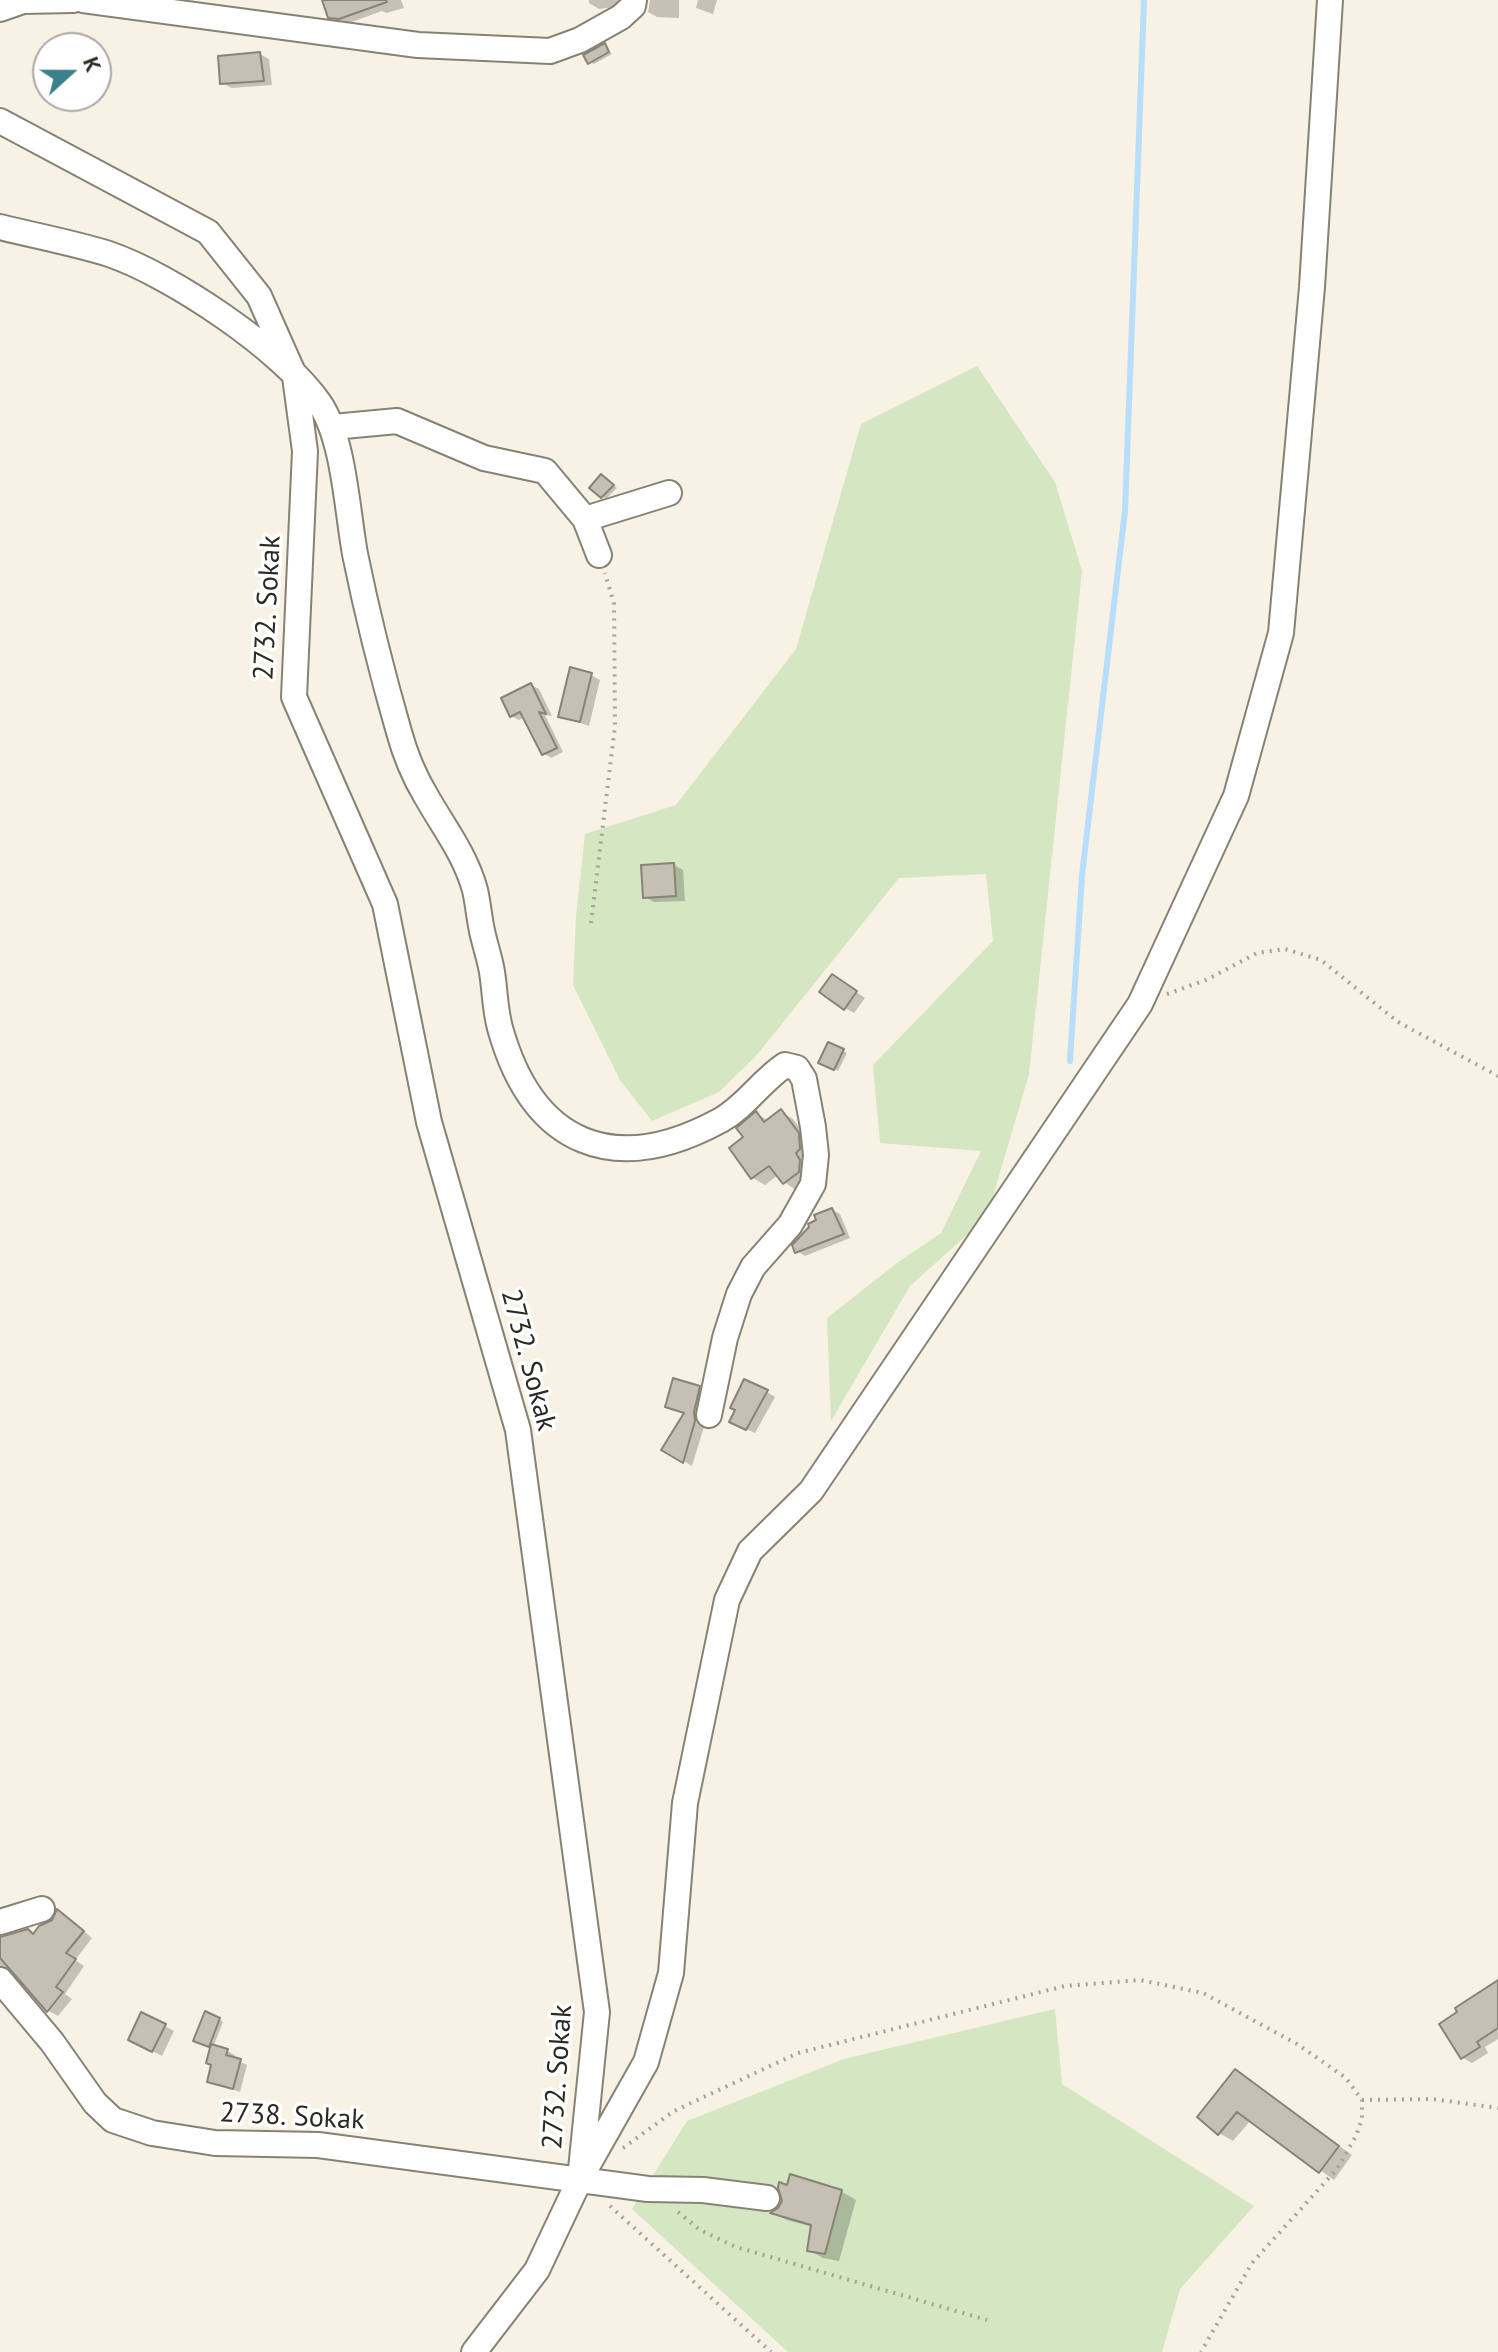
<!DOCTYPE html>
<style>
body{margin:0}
#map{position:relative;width:1498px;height:2352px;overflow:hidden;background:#f7f2e3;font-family:"PT Sans",sans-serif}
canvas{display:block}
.north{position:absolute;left:32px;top:32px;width:80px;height:80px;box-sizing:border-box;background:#fff;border:2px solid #aaa9a7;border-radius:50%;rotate:69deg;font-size:22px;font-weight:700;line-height:32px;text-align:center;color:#2a2923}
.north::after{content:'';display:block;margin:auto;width:28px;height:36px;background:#3c808e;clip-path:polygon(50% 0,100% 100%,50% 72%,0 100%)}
</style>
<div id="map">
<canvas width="1498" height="2352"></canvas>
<div class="north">K</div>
</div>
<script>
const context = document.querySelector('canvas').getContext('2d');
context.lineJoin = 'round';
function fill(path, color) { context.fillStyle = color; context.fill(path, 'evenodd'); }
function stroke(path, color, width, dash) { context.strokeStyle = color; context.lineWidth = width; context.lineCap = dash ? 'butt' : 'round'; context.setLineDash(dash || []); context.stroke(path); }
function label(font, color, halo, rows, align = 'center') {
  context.font = font + ' "PT Sans",sans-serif'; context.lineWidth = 7; context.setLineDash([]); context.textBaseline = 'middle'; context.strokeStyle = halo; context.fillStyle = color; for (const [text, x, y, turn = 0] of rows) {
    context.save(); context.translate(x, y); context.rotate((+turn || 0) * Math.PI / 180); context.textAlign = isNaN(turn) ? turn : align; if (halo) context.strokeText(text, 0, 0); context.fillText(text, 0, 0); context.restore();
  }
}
fill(new Path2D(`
 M977,366L1055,482L1082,571L1029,1074L987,1217L910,1286L831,1421L827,1318L897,1263L941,1233L981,1151L880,1143L873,1065L993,941L986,874L899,878L756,1056L719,1092L652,1121L620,1080L573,985L576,917L585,834L676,805L796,649L861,424Z
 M1055,2009L1062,2084L1254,2206L1180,2289L1162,2352H788L632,2209L687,2121L844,2059Z`), '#d5e6c2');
fill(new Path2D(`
 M324,0H401L404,8L386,13L382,11L349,23L339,22L329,16Z
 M589,0H619L620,6L599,9L589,3Z
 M650,0H679V18L657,17L648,12Z
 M698,0H717L713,14L696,8Z
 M605,46L612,54L594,64L590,62Z
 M260,54L269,59L272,85L232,88L222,83Z
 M606,478L617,488L606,499L592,488Z
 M591,675L600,680L589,726L560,716Z
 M531,685L539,689L552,716L545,715L563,752L551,758L543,753L525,717L519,720L511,716Z
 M674,865L683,870L685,901L654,902L645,897Z
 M842,982L865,998L854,1013L845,1008Z
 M829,1045L847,1053L838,1071L821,1062Z
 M781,1112L793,1119L810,1142L812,1168L796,1190L784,1182L778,1175L765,1185L753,1178L746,1138L757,1114L769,1121Z
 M832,1210L840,1214L850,1238L805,1256L797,1251L819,1221Z
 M699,1388L708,1393L703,1418L704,1427L692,1466L664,1449L685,1414L667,1406Z
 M767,1392L775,1397L755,1433L740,1426Z
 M67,1917L92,1938L75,1960L84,1966L65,1994L72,1999L58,2016L49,2011L11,1968L0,1974V1938L28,1931L35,1935Z
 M1498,1983V2039L1485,2047L1488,2053L1472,2063L1463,2058Z
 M219,2019L223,2022L213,2047L227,2051L235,2055L234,2059L247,2065L240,2092L209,2081L213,2065L212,2047L199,2042Z
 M165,2026L174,2031L162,2056L139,2044Z
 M1235,2071L1352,2155L1334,2180L1251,2120L1233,2141L1219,2133Z
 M791,2177L842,2192L856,2200L839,2261L823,2258L809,2250L813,2227L787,2220L774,2213L780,2209Z`), '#0003');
stroke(new Path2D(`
 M1070,1061L1082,875L1125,511L1144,0`), '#b7defa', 6);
const building = new Path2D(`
 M322,0H386L387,2L339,19L328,18Z
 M605,43L609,52L588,64L583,55Z
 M260,52L264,81L220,84L218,56Z
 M601,474L614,485L601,498L589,488Z
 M570,667L592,673L580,722L558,717Z
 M531,683L546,714L539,712L557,748L542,755L520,712L510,717L501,698Z
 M674,863L676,896L643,898L641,865Z
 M832,974L857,991L844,1010L819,992Z
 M828,1042L844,1049L834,1070L818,1063Z
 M781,1109L799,1133L800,1149L796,1153L800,1160L799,1172L783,1184L769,1166L751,1179L729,1148L743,1137L736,1128L756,1111L764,1122Z
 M832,1208L844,1234L795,1253L792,1245L809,1227L808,1224L816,1220L814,1215Z
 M673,1378L700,1386L694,1412L695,1421L683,1463L661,1450L684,1413L665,1407Z
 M744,1379L768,1390L746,1430L729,1422L735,1410L730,1408Z
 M57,1909L84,1931L66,1953L76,1959L56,1987L63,1992L47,2012L0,1958V1937L28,1929L33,1934L39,1926L52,1920Z
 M1498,1980V2028L1477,2042L1480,2047L1461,2059L1439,2024L1457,2012L1455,2008Z
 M205,2011L220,2018L209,2047L193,2041Z
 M141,2012L166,2024L152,2052L128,2040Z
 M211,2044L228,2049L226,2055L241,2059L233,2089L207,2082L211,2065L206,2063Z
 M1235,2069L1339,2146L1319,2173L1237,2112L1218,2135L1197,2117Z
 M790,2174L842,2190L825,2254L807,2251L811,2225L770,2213L778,2208L782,2201L778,2188L779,2182L787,2185Z`);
fill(building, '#c5c0b2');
stroke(building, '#888376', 2);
const minor = new Path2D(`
 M83,0L418,45L550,51L580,40L621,17L633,6L634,0
 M0,9L23,1L73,0
 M0,121L208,232L259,296L295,377L305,451L294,697L385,904L429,1122L518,1430L597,2012L580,2179L537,2270L474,2352
 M0,227C36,236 74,243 109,254C171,275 283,350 320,404C344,440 347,510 355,554C367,613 382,673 399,732C405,754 414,776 426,796C444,828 465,854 475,890C478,903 479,917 482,931C485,945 490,959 492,972C495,991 495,1010 500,1028C533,1146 615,1178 721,1120C746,1106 761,1081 785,1065L797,1068L804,1079L813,1127L816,1155L813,1184L790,1225L753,1267L739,1294L725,1338L709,1415
 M333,427L397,421L484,458L545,471L585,519L599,555
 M585,519L669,493
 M0,1922L42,1909
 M0,1980L52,2042L95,2103L113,2120L152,2133L215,2143L318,2145L648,2189L703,2190L767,2198
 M585,2170L646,2062L671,1973L685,1803L727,1600L750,1551L811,1491L1140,1004L1236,796L1281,633L1312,287L1330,0`);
stroke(minor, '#868274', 28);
stroke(new Path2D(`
 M591,923L615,726L614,604L605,573
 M1167,994L1206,980L1257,953L1285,949L1321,960L1398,1022L1498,1076
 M1362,2100L1433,2099L1498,2108
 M623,2148L674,2111L798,2053L1065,1986L1140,1980L1203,1993L1297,2044L1346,2078L1362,2100V2119L1356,2136L1337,2169L1252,2263L1201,2352
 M610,2206L771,2352
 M678,2212L700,2230L736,2247L987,2320`), '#a4a195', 4, [2, 6]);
stroke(minor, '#fff', 24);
label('28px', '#2a2923', '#fff', [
 ["2732. Sokak",268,608,-87],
 ["2732. Sokak",528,1360,75],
 ["2732. Sokak",558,2077,-86],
 ["2738. Sokak",292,2117,3]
]);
</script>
